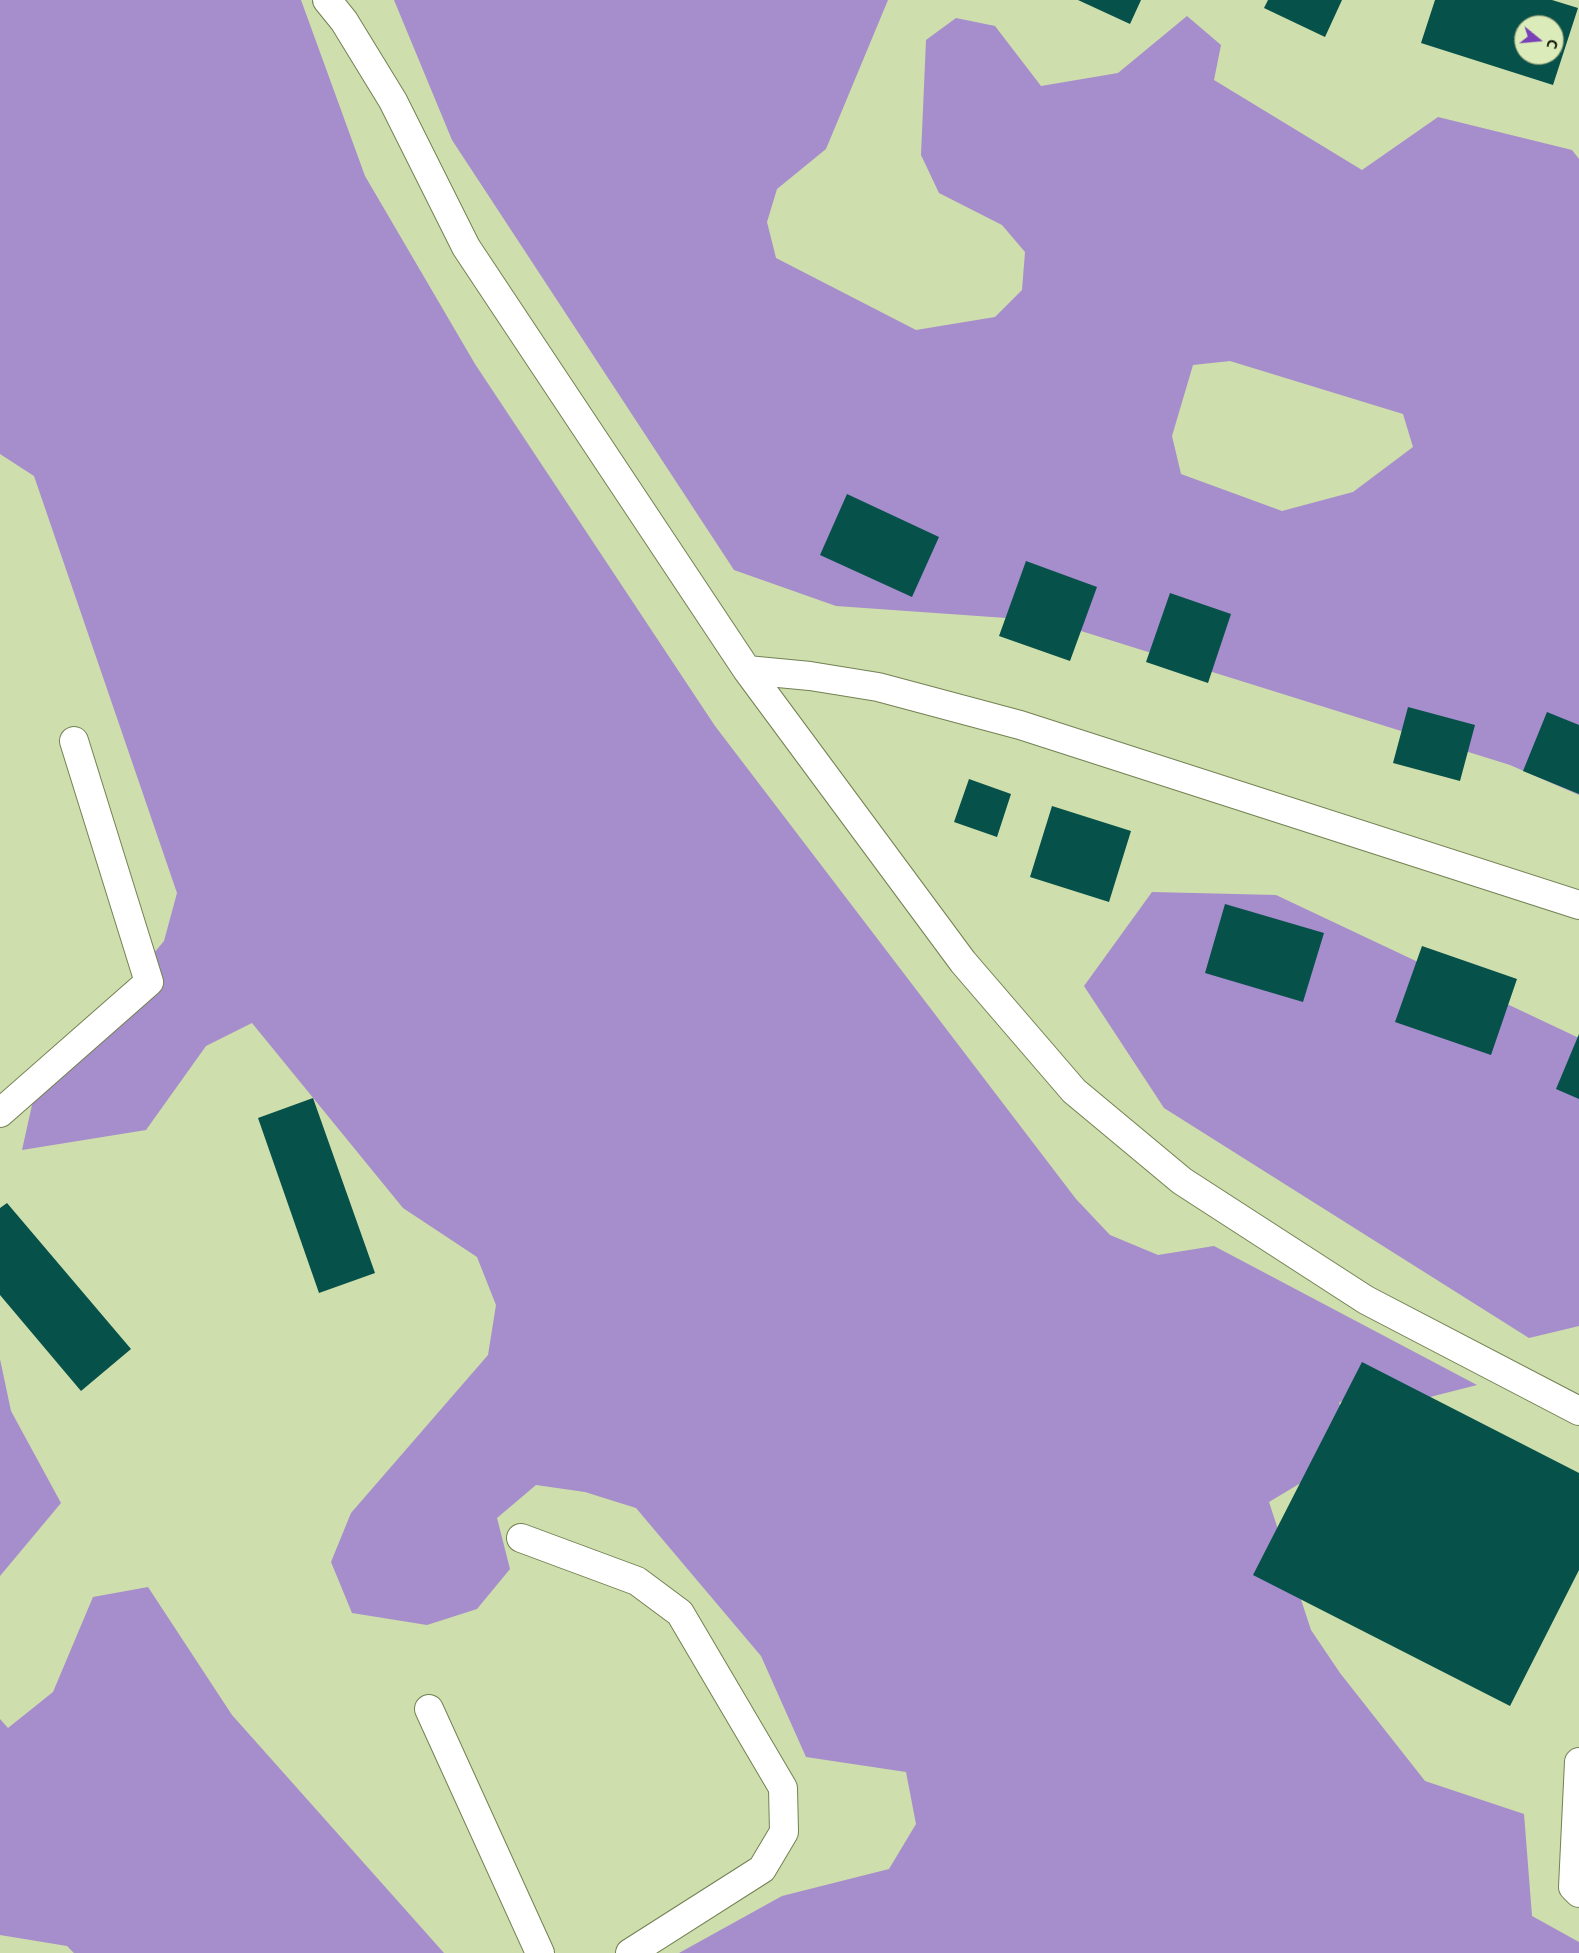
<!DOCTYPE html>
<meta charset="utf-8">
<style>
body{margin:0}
#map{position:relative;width:1579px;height:1953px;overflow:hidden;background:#cedeac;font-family:Ubuntu,sans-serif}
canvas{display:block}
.north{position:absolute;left:1514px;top:15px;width:50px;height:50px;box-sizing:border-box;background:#dbebb9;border:1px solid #87926f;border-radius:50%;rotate:107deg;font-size:14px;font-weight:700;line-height:20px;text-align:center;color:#090d01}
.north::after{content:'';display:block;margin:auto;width:18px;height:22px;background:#7940b7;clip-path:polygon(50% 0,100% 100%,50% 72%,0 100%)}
</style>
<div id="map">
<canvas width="1579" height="1953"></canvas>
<div class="north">С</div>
</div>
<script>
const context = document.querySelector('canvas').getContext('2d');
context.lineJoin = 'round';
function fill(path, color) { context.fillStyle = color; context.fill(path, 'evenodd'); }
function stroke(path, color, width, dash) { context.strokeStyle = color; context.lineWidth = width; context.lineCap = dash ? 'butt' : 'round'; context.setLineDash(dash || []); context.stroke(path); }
fill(new Path2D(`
 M0,0H301L365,176L475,364L715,726L1076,1199L1110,1235L1158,1255L1214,1246L1477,1385L1426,1398L1381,1374L1339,1403L1359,1448L1269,1502L1311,1630L1340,1673L1425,1781L1524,1814L1532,1916L1579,1942V1953H679L782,1896L889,1869L916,1824L906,1772L806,1757L761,1656L636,1508L585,1492L536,1485L497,1518L510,1569L477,1609L427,1625L352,1613L331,1562L351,1513L488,1355L496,1305L477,1257L403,1208L252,1023L206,1046L146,1130L22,1150L34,1096L164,941L177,893L34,476L0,454Z
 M394,0H888L826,149L777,189L767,222L776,258L916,330L995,317L1022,290L1025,252L1002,225L939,193L921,155L926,40L956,18L995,26L1041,86L1118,73L1187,16L1221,45L1214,80L1362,170L1438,117L1572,150L1579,159V795L1510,765L1049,621L836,606L734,570L452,140ZM1230,361L1403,414L1413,447L1353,492L1282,511L1181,474L1172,436L1193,365Z
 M1152,892L1276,895L1579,1038V1326L1529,1338L1164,1108L1084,986Z
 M0,1359L11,1411L61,1503L0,1576Z
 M148,1587L232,1715L444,1953H74L67,1946L0,1935V1719L8,1728L53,1692L93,1597Z`), '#a68dcc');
fill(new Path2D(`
 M1078,0H1141L1130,24Z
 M1268,0H1342L1325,37L1264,8Z
 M1435,0H1552L1578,8L1553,85L1421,43ZM1524,25H1554V55H1524Z
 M847,494L939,537L912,597L820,555Z
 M1026,561L1097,587L1070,661L999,636Z
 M1170,593L1231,614L1208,683L1146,662Z
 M1408,707L1475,725L1460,781L1393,763Z
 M1547,712L1579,725V794L1523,771Z
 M969,779L1011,794L997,837L954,822Z
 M1052,806L1131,831L1109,902L1030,877Z
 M1225,904L1324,933L1303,1002L1205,973Z
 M1422,946L1517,979L1491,1055L1395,1022Z
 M1579,1034V1099L1556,1089Z
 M313,1098L375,1273L319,1293L258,1118Z
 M7,1203L131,1349L81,1391L0,1295V1208Z
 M1362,1362L1579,1473V1570L1510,1706L1253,1575Z`), '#065149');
const minor = new Path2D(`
 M327,0L344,21L393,101L466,247L747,670L963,962L1074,1091L1182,1181L1366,1300L1579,1411
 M747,670L810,676L878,687L1020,725L1579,905
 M0,1113L149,982L74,741
 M521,1538L637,1581L680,1613L783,1788L784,1832L762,1869L630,1953
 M429,1709L540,1953
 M1579,1762L1573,1887L1579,1893`);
stroke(minor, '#738153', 30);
stroke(minor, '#fff', 28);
</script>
